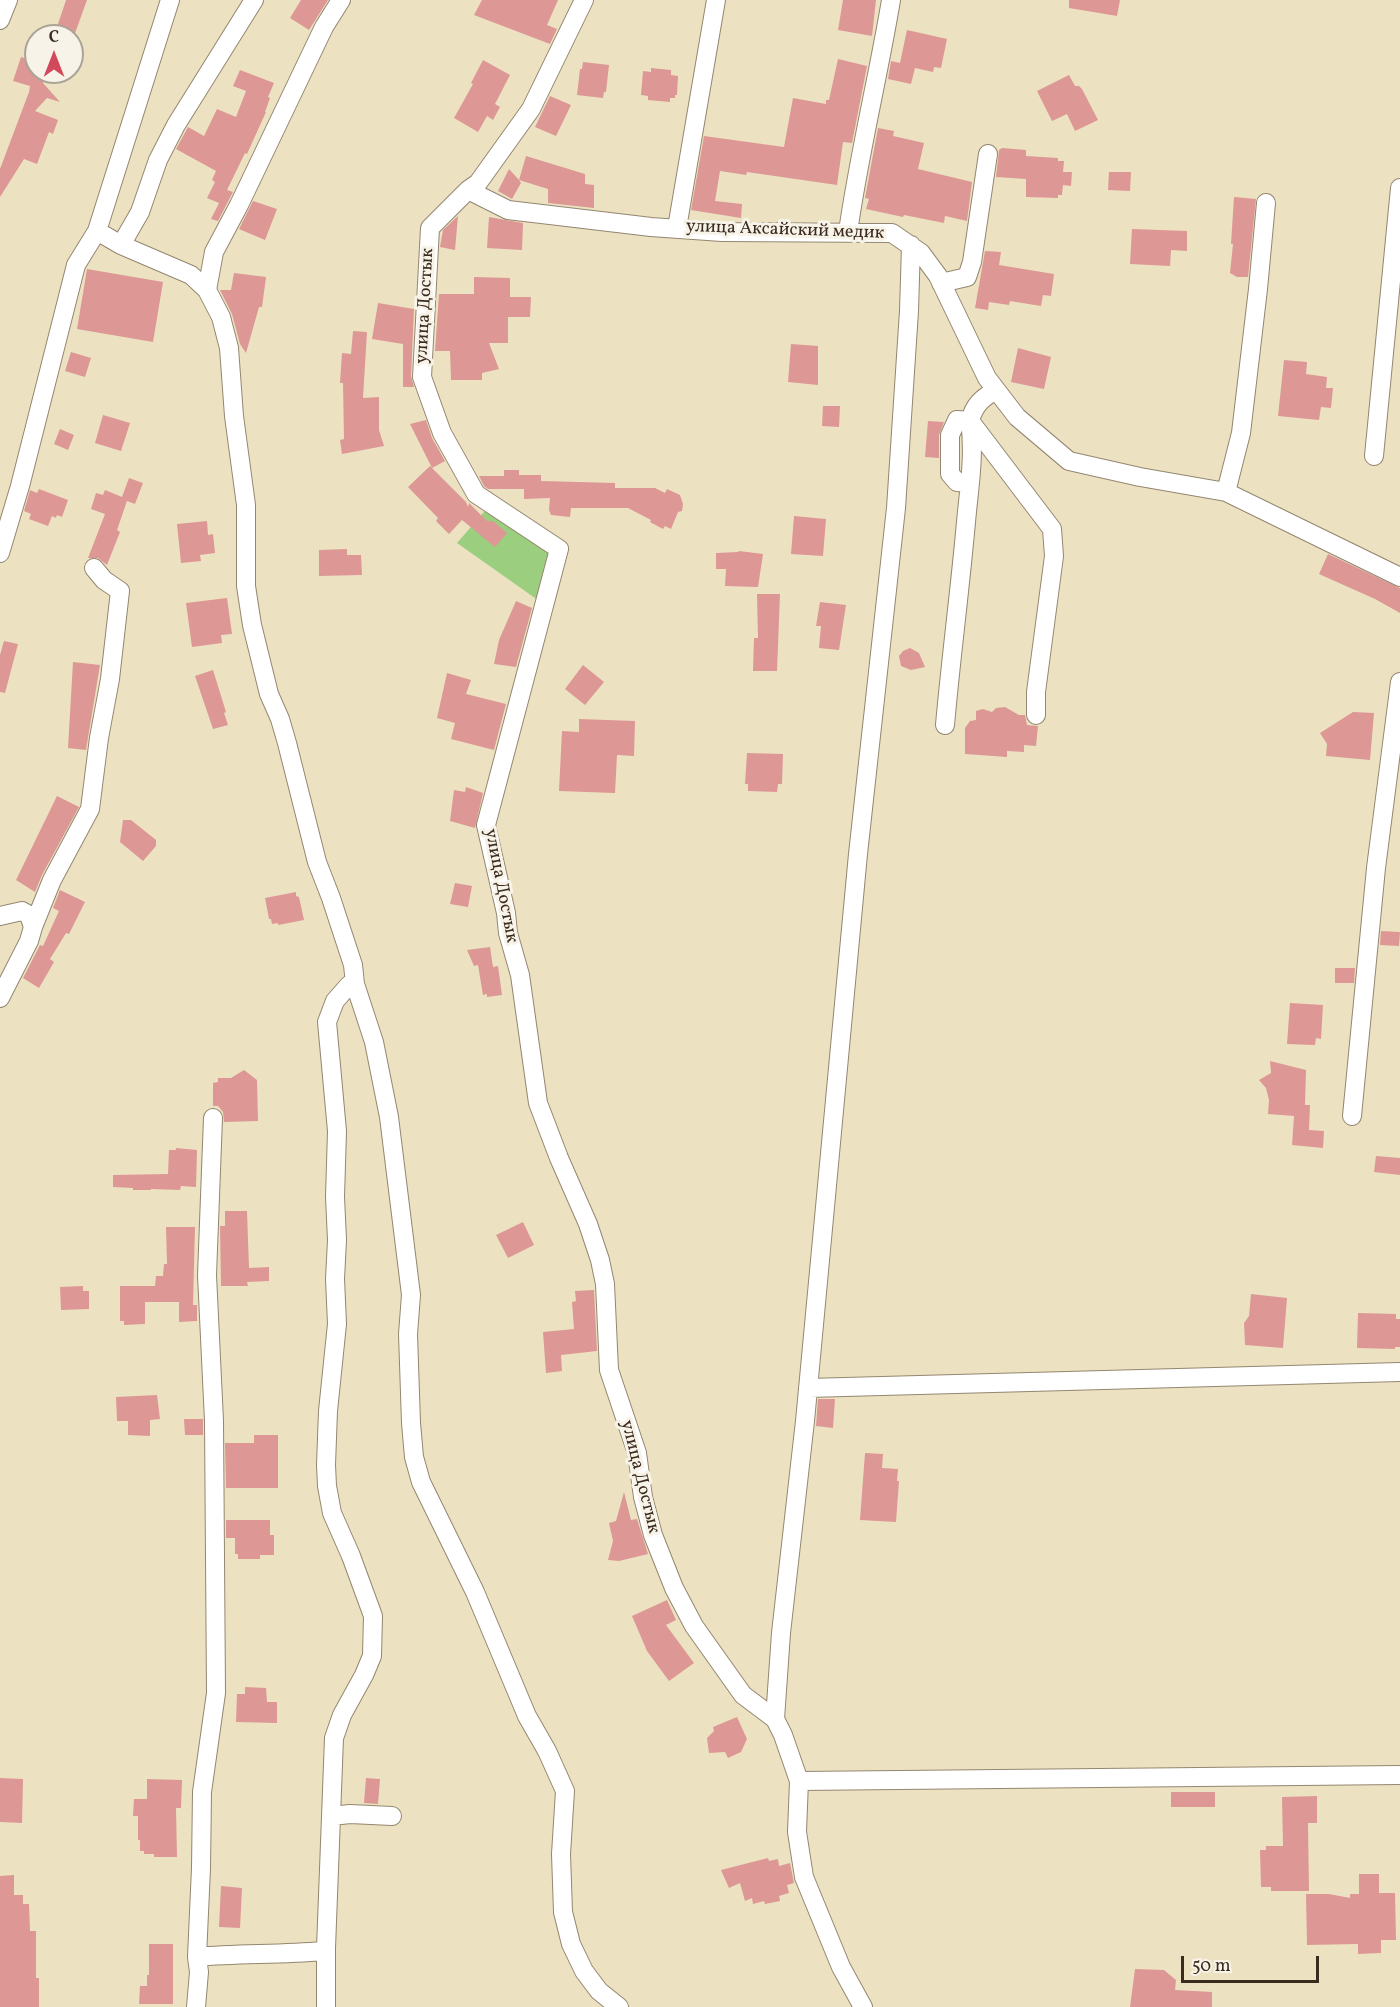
<!DOCTYPE html>
<meta charset="utf-8">
<style>
body{margin:0}
#map{position:relative;width:1400px;height:2007px;overflow:hidden;background:#ece2c2;font-family:Vollkorn,serif}
canvas{display:block}
.north{position:absolute;left:24px;top:24px;width:60px;height:60px;box-sizing:border-box;background:#f7f3e8;border:2px solid #aca397;border-radius:50%;rotate:0deg;font-size:16px;font-weight:700;line-height:24px;text-align:center;color:#3b2a1e}
.north::after{content:'';display:block;margin:auto;width:21px;height:27px;background:#d1495b;clip-path:polygon(50% 0,100% 100%,50% 72%,0 100%)}
.scale{position:absolute;left:1181px;top:1956px;width:138px;height:27px;box-sizing:border-box;border:3px solid #3b2a1e;border-top:0;padding-left:8px;font-size:18px;line-height:21px;white-space:nowrap;color:#3b2a1e;-webkit-text-stroke:4px #f7f3e8;paint-order:stroke}
</style>
<div id="map">
<canvas width="1400" height="2007"></canvas>
<div class="north">С</div>
<div class="scale">50 m</div>
</div>
<script>
const context = document.querySelector('canvas').getContext('2d');
context.lineJoin = 'round';
function fill(path, color) { context.fillStyle = color; context.fill(path, 'evenodd'); }
function stroke(path, color, width, dash) { context.strokeStyle = color; context.lineWidth = width; context.lineCap = dash ? 'butt' : 'round'; context.setLineDash(dash || []); context.stroke(path); }
function label(font, color, halo, rows, align = 'center') {
  context.font = font + ' Vollkorn,serif'; context.lineWidth = 6; context.setLineDash([]); context.textBaseline = 'middle'; context.strokeStyle = halo; context.fillStyle = color; for (const [text, x, y, turn = 0] of rows) {
    context.save(); context.translate(x, y); context.rotate((+turn || 0) * Math.PI / 180); context.textAlign = isNaN(turn) ? turn : align; if (halo) context.strokeText(text, 0, 0); context.fillText(text, 0, 0); context.restore();
  }
}
fill(new Path2D(`
 M490,505L557,550L542,603L457,543Z`), '#9bce7e');
fill(new Path2D(`
 M66,0H87L74,36L56,30Z
 M301,0H328L309,30L290,18Z
 M482,0H558L547,25L557,29L550,44L474,15Z
 M843,0H876L872,36L838,30Z
 M1069,0H1120L1117,16L1069,8Z
 M907,30L947,39L941,68L934,67L933,72L915,68L911,84L888,79L891,61L900,63Z
 M21,57L36,62V72H46L43,83L60,102L47,98L35,111L58,120L53,134L49,132L37,164L24,159L0,197V169L29,92L30,86L13,81Z
 M838,59L867,66L852,143L843,142L837,185L747,172L746,175L720,171L715,201L742,204L741,218L691,210L704,136L784,147L793,98L826,104V100H829Z
 M483,60L510,75L495,104L500,107L493,120L487,116L478,132L454,118L473,84L471,83Z
 M583,62L609,65L606,92H604L603,98L577,95L580,69H582Z
 M651,68L671,70V75L678,76L677,95H675V98H670V102L648,100V96L641,95L643,71L651,72Z
 M240,70L274,83L268,97L270,98L265,112H266L247,154L245,153L227,190L233,192L218,221L211,219L219,203L207,198L215,182L212,180L216,171L176,149L188,127L204,136L217,109L236,117L246,91L233,86Z
 M1069,75L1075,86H1079L1082,89L1098,120L1075,131L1067,114L1052,121L1037,91Z
 M550,96L571,105L556,136L535,127Z
 M878,128L894,131L893,136L924,143L918,169L972,182L967,221L945,216L944,223L904,215L903,217L866,209L869,199L865,198Z
 M1002,148L1026,150V156L1058,158V161H1064L1063,172H1072L1071,186L1063,185L1062,195H1058V198L1026,197V179L996,177L999,150Z
 M526,156L585,174V184L594,185V208L548,203V189L519,180L521,183L512,199L498,191L509,169L519,180Z
 M1109,172H1131L1130,191L1108,190Z
 M1234,197L1256,199L1248,277H1237L1230,273L1233,244H1231Z
 M253,201L277,209L265,240L239,229Z
 M458,216L455,250L440,247L443,230Z
 M489,217L523,223L522,250L487,248Z
 M1132,229L1187,231V251L1171,250L1170,266L1130,264Z
 M985,251L1001,252L999,265L1054,274L1051,296L1043,295L1041,306L1010,301L1009,305L989,302L988,310L975,308Z
 M87,269L163,282L153,342L77,329Z
 M234,273L266,277L262,307H259L246,353L240,344L232,314L220,290H231Z
 M474,277L510,278V297H531L530,317H508V343H489L499,369L482,373V380H451L450,351H435L439,294H474Z
 M378,303L414,309L411,376L414,387H403V344L372,339Z
 M353,331L367,332L363,398L379,397V430L384,446L342,454L340,440L344,439L343,383H340L342,353L351,354Z
 M791,344L818,346V385L788,382Z
 M1018,348L1051,357L1044,389L1011,382Z
 M71,352L91,358L85,377L65,371Z
 M1284,360L1307,362L1306,374L1327,377L1326,388H1333L1331,408L1321,407L1319,420L1278,416Z
 M823,406H840L839,427L822,426Z
 M103,415L130,423L121,451L95,443Z
 M426,420L432,438L445,461L432,468L410,424Z
 M928,421L944,422L939,435V458L925,457Z
 M60,429L74,435L68,450L54,444Z
 M430,466L466,502L468,507L469,503L487,521H493L507,533L495,547L462,520L449,534L436,521L438,518L408,487Z
 M504,470H519V475H541V481L615,483V488H655L665,493L667,489L680,495L683,504L682,511L678,512L671,529L665,526L663,529L650,522L651,520L628,508H571L570,517L551,515L549,510L550,498L524,499V489H488L484,486L479,476H504Z
 M129,478L143,483L135,504L127,501L117,530L120,532L107,565L98,558H88L105,514L91,509L96,493L103,495L105,490L122,497Z
 M39,489L68,500L62,517L57,515L56,518L52,516L48,526L29,519L31,514L24,511L30,490L37,493Z
 M794,516L826,519L823,556L791,554Z
 M207,521L208,535L213,534L215,553L200,555L201,561L181,563L177,524Z
 M347,549V555H361L362,575L319,576V550Z
 M739,551L763,554L758,587L725,586L726,569H716V553L738,552Z
 M1328,554L1400,588V613L1375,599L1319,574Z
 M757,594H780L777,671H753L754,638H758Z
 M227,598L232,634L221,635L222,643L192,647L186,603Z
 M516,601L532,608L516,667L494,664L499,640Z
 M820,602L846,605L839,650L819,648L821,626H816Z
 M4,641L18,644L5,693L0,692V655Z
 M910,648L919,653L925,667L911,670L901,666L899,656L903,651Z
 M73,662L100,665L86,750L68,748Z
 M583,665L604,682L585,705L565,689Z
 M213,670L226,712L224,713L228,725L213,729L195,676Z
 M447,673L471,680L466,694L506,704L494,750L451,739L455,723L437,718Z
 M1005,707L1019,715H1025L1027,725L1038,726L1036,746L1024,745V752L1007,751V757L965,754V728L970,721L976,720V711L983,709L992,712L996,708Z
 M1353,712L1374,713L1370,760L1326,756L1327,744L1320,733Z
 M579,719L635,721L634,756L617,755L615,793L559,791L562,731L579,732Z
 M747,753L783,754L782,784H778L777,792L748,791V784H745Z
 M466,787L483,793L475,828L450,821L454,790L465,792Z
 M57,796L79,807L42,875L35,892L16,880Z
 M123,820H131L156,840V846L143,861L120,842Z
 M455,883L472,886L468,907L450,904Z
 M60,890L85,902L69,934L66,933L50,959L54,962L39,988L23,978L40,945L43,946L59,911L53,908Z
 M296,892V896L299,897L304,920L278,925V923L272,924L271,919H269L265,898Z
 M1381,931L1400,932L1399,946L1380,945Z
 M490,947L493,967L498,966L502,995L487,997V994L483,995L478,965L474,966L467,950Z
 M1335,968H1355L1354,983H1335Z
 M1290,1003L1323,1005L1321,1039L1316,1038L1315,1045L1287,1044Z
 M1270,1061L1306,1070L1305,1105H1310L1309,1130L1324,1131L1323,1148L1292,1145L1294,1116L1268,1114L1269,1100L1266,1088L1259,1080L1271,1073Z
 M244,1070L257,1080L258,1121L224,1122L223,1112L218,1106H213V1083L218,1082V1078H231Z
 M176,1148L197,1150L196,1187L181,1186L180,1190L151,1189V1190H133V1188L113,1187V1175L168,1174L169,1150H176Z
 M1376,1156L1400,1158V1175L1374,1172Z
 M225,1211H247L249,1268L269,1267V1281L247,1282L248,1286H221L220,1226H225Z
 M523,1222L534,1245L508,1258L496,1235Z
 M166,1227H195L193,1305H197V1321L179,1322V1302H145V1324L124,1325V1321H120V1286H155L156,1276H163L164,1264H167Z
 M83,1286V1291H89V1309L61,1310L60,1287Z
 M594,1290L597,1351L561,1355L562,1371L546,1373L543,1332L574,1329L572,1302L576,1301L575,1291Z
 M1251,1294L1287,1298L1283,1348L1245,1345L1244,1323L1249,1316Z
 M1358,1313L1396,1314V1319H1400V1347H1395V1349L1357,1348Z
 M157,1395L160,1419L150,1420V1436L128,1435V1421H117L116,1397Z
 M818,1399H835L833,1428L816,1426Z
 M184,1419H203V1435H185Z
 M254,1435H278V1488H226L225,1443H254Z
 M865,1453L883,1454L882,1468L898,1469L897,1481H899L896,1522L860,1520Z
 M624,1492L631,1520L637,1519L648,1554L619,1561L608,1560L613,1541L609,1523L616,1521Z
 M226,1520H270V1535H274V1555H260V1559H238V1554H235V1538H226Z
 M667,1600L676,1620L666,1625L694,1663L669,1681L647,1651L632,1616Z
 M245,1687L266,1688L267,1702H277V1723L236,1722L237,1694H245Z
 M737,1717L747,1739L741,1752L728,1758L725,1752L709,1753L707,1738L714,1731L713,1727Z
 M0,1778L23,1779L22,1823L0,1822Z
 M366,1778L380,1779L378,1804L364,1803Z
 M147,1779L182,1780L181,1808H176L177,1857H154V1854H144V1851H140V1840H138V1816H133L134,1799H147Z
 M1171,1792H1215V1807H1171Z
 M1317,1796V1823H1308L1309,1891H1271V1887H1261L1260,1850H1266V1846H1283L1282,1797Z
 M768,1858L769,1861L778,1859L779,1866L790,1863L794,1883L787,1885L789,1893L779,1896L780,1901L765,1904L764,1901L753,1904L752,1898L745,1901L740,1883L729,1888L721,1870Z
 M1359,1874H1379V1893H1395L1396,1940H1381V1953L1358,1954V1944L1307,1945L1306,1894H1329L1350,1898V1894H1359Z
 M14,1875V1895H23V1904H29L30,1931H36V1978H39V2007H0V1876Z
 M221,1886L242,1888L240,1928L219,1927Z
 M149,1944H173V2004H139L140,1986H147V1975H149Z
 M1135,1969L1164,1970L1176,1980L1175,1990L1212,1992V2007H1130Z`), '#dd9795');
const minor = new Path2D(`
 M584,0L531,109L478,183L468,190L430,228L422,377L442,433L476,494L559,549L486,825L506,913L508,933L520,975L538,1103L559,1158L588,1224L600,1260L605,1284L609,1370L637,1453L643,1497L653,1535L674,1588L694,1626L743,1695L775,1719
 M0,20L8,0
 M468,190L508,210L651,227L722,232L892,233L921,253L938,276L987,378L1017,417L1069,461L1140,477L1226,492L1400,577
 M677,228L716,0
 M97,231L121,245L191,275L207,290L221,317L229,348L234,416L246,505V586L252,625L269,694L280,719L287,743L317,862L331,898L353,965L355,984L374,1042L389,1117L411,1295L408,1334L411,1423L414,1457L421,1482L475,1592L527,1716L547,1751L565,1791L561,1854L563,1912L571,1944L584,1971L599,1991L619,2007
 M848,232C859,154 878,78 891,0
 M121,245L140,212L158,160L176,125L254,0
 M941,283L967,277L972,262L988,154
 M207,290L214,252L239,205L324,27L341,0
 M996,390C982,398 974,405 970,421L1052,529L1054,556L1036,692V715
 M1374,456L1400,188
 M1226,492L1241,433L1258,289L1266,203
 M0,553L20,486L76,265L97,231L170,0
 M945,725C951,657 960,590 966,522C969,488 975,455 970,421L957,420L950,435V474L957,482L970,483
 M0,916L22,911L29,915L33,927L29,941L0,998
 M33,927L52,880L90,809L99,738L110,679L120,591L104,580L94,568
 M1352,1116L1376,868L1400,682
 M808,1388L1400,1372
 M799,1781L1400,1775
 M332,1816L350,1814L392,1816
 M326,1948V2007
 M197,1957L201,1868L202,1792L216,1693L214,1421L207,1275L213,1118
 M196,2007L199,1972L197,1957C238,1953 280,1955 322,1951L326,1948L334,1738L342,1715L364,1675L372,1656L373,1616L351,1556L332,1513L327,1486L326,1465L328,1411L337,1324L335,1279L337,1240L335,1197L337,1131L327,1022L335,1001L349,985L355,984
 M863,2007L841,1967L804,1877L797,1832L799,1781L783,1735L775,1719L781,1633L805,1421L858,854L896,508L909,311L911,245`);
stroke(minor, '#948670', 20);
stroke(minor, '#fff', 18);
label('18px', '#3b2a1e', '#f7f3e8', [
 ["улица Аксайский медик",785,231,2],
 ["улица Достык",426,306,-87],
 ["улица Достык",500,886,79],
 ["улица Достык",639,1477,76]
]);
</script>
